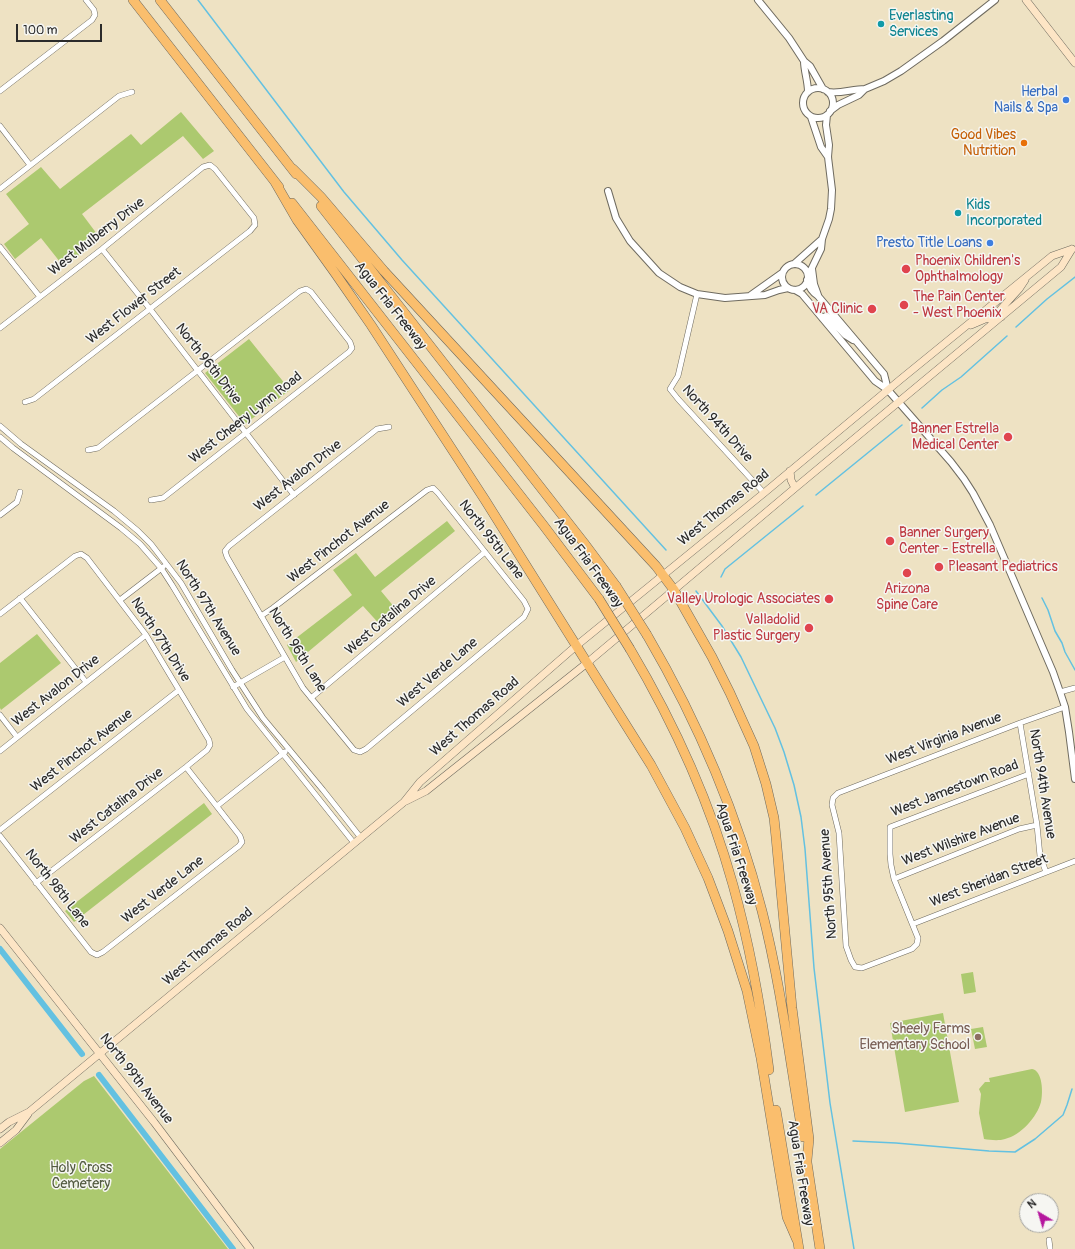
<!DOCTYPE html>
<style>
body{margin:0}
#map{position:relative;width:1075px;height:1249px;overflow:hidden;background:#eee2c3;font-family:Pangolin,sans-serif}
canvas{display:block}
.north{position:absolute;left:1019px;top:1193px;width:40px;height:40px;box-sizing:border-box;background:#f6f6f2;border:1px solid #a5a5a2;border-radius:50%;rotate:322deg;font-size:11px;font-weight:700;line-height:16px;text-align:center;color:#2b2b2b}
.north::after{content:'';display:block;margin:auto;width:14px;height:18px;background:#b5179e;clip-path:polygon(50% 0,100% 100%,50% 72%,0 100%)}
.scale{position:absolute;left:16px;top:24px;width:86px;height:18px;box-sizing:border-box;border:2px solid #2b2b2b;border-top:0;padding-left:5px;font-size:12px;line-height:14px;white-space:nowrap;color:#2b2b2b;-webkit-text-stroke:3px #f6f6f2;paint-order:stroke}
</style>
<div id="map">
<canvas width="1075" height="1249"></canvas>
<div class="north">N</div>
<div class="scale">100 m</div>
</div>
<script>
const context = document.querySelector('canvas').getContext('2d');
context.lineJoin = 'round';
function fill(path, color) { context.fillStyle = color; context.fill(path, 'evenodd'); }
function stroke(path, color, width, dash) { context.strokeStyle = color; context.lineWidth = width; context.lineCap = dash ? 'butt' : 'round'; context.setLineDash(dash || []); context.stroke(path); }
function label(font, color, halo, rows, align = 'center') {
  context.font = font + ' Pangolin,sans-serif'; context.lineWidth = 3; context.setLineDash([]); context.textBaseline = 'middle'; context.strokeStyle = halo; context.fillStyle = color; for (const [text, x, y, turn = 0] of rows) {
    context.save(); context.translate(x, y); context.rotate((+turn || 0) * Math.PI / 180); context.textAlign = isNaN(turn) ? turn : align; if (halo) context.strokeText(text, 0, 0); context.fillText(text, 0, 0); context.restore();
  }
}
fill(new Path2D(`
 M181,112L214,151L203,159L183,136L82,214L100,238L64,267L41,238L15,259L4,244L29,224L6,194L41,167L60,189L131,134L141,145Z
 M249,339L290,390L245,424L205,373Z
 M447,521L455,531L381,591L400,614L383,628L363,606L296,662L287,645L352,595L333,570L356,553L375,577Z
 M37,634L61,663L1,710L0,708V663Z
 M204,803L212,814L74,922L65,911Z
 M973,972L976,992L964,994L961,974Z
 M943,1013L959,1102L905,1112L890,1023Z
 M983,1027L987,1047L975,1049L971,1029Z
 M1032,1069C1043,1071 1043,1093 1041,1102C1037,1117 1021,1135 1005,1139C999,1141 990,1140 984,1139L979,1113L981,1094L979,1089L985,1082H990L989,1078Z
 M94,1076L228,1249H0V1149L84,1081Z`), '#acc96f');
stroke(new Path2D(`
 M198,0L344,192L402,260L666,550
 M1016,327L1047,299L1075,277
 M922,408L942,390L961,377L1007,336
 M816,495L902,425
 M721,577L725,569L803,506
 M696,591L722,626L741,657L775,728L784,752L794,785L801,817L805,849L814,968L830,1103L854,1249
 M1042,598L1048,610L1055,631L1062,643L1065,652L1075,670
 M853,1141L896,1143L989,1151L1015,1152L1035,1139L1063,1115L1067,1105L1072,1089`), '#63c1e1', 1.5);
stroke(new Path2D(`
 M0,949L82,1054
 M99,1075L233,1249`), '#63c1e1', 6);
const minor = new Path2D(`
 M0,91L92,20L95,15L94,10L86,0
 M0,126L30,165
 M0,189L119,96L132,92
 M0,247L40,297
 M102,249L150,309L294,495
 M697,294L678,376L670,389L678,399L764,493
 M0,328L102,249L203,167L210,165L215,169L254,218L255,225L250,231L34,399L25,402
 M0,426L21,444L114,511L138,531L151,544L181,583L232,670L263,718L323,790L361,838
 M0,437L13,448L121,528L140,544L161,568L172,585L247,709L354,843
 M88,450L98,448L300,291L306,289L311,292L350,342L352,348L349,352L163,498L151,500
 M0,515L17,502L20,492
 M20,598L86,682
 M120,600L163,567
 M0,614L75,556L81,554L87,558L146,635L209,740L210,745L207,750L186,767L36,883
 M261,616L273,608L427,490L433,488L438,493L524,601L528,609L524,617L366,749L360,752L354,750L303,688L227,557L225,551L229,546L377,429L389,427
 M233,687L285,657
 M1060,692L1075,688
 M311,698L485,552
 M0,715L17,737
 M1020,723L1037,825L1040,856L1046,872
 M0,751L146,635
 M1029,774L890,827V854L891,865L894,879L918,938L917,944L912,949L862,968L855,967L851,960L846,946L839,833L832,805L833,798L838,793L1020,723L1065,707
 M217,806L285,752
 M0,830L179,690
 M0,836L91,952L97,955L103,952L239,846L242,842L240,836L186,767
 M894,879L1019,829L1037,825
 M913,924L1075,861
 M1049,1240L1050,1248`);
const tertiary = new Path2D(`
 M758,0L789,38L804,61L810,66L823,89
 M804,61C804,71 808,81 808,92
 M803 103a15 15 0 1 1 30 0a15 15 0 1 1-30 0Z
 M828,92C841,94 852,89 865,89
 M830,111L838,105L859,95L865,89L884,81L901,71L943,41L995,0
 M811,117L821,147L828,157
 M608,191L616,218L630,241L659,273L680,287L697,294L725,298L765,295L779,290L788,288
 M794,264L822,239
 M782 277a13 13 0 1 1 26 0a13 13 0 1 1-26 0Z
 M812,269L814,284L818,295
 M808,276L821,249L822,239L829,219L831,209L832,190L828,157L829,145L826,125L827,115
 M807,280C809,288 812,292 818,296L884,374L888,390
 M795,290L802,294L875,381L888,390L951,462L964,479L973,493L990,525L1053,672L1060,692L1065,707L1069,732L1075,779
 M751,295L782,273
 M822,318L826,316L828,317L845,335L853,340`);
const secondary = new Path2D(`
 M1026,0L1075,63
 M1001,317L1000,314V310L1019,289L1025,280
 M971,325L985,319L1001,317
 M790,471L791,480L795,488
 M406,801L426,791L587,663L795,488L1061,267L1072,249
 M0,928L154,1122L250,1249
 M0,1129L9,1122L29,1112L404,802L420,782L475,734L576,646L764,493L901,379L1052,256L1072,249
 M0,1143L16,1130L28,1114`);
const motorway = new Path2D(`
 M133,0L279,187
 M160,0L296,174
 M293,169L321,197L384,271L656,566L674,590L712,657L730,693L754,746L766,784L774,818L776,837L792,1008L809,1139L807,1160
 M275,182L297,220L335,273L371,325L485,500L651,765L685,828L708,878L719,907L728,931L747,991L761,1058L787,1217L797,1240
 M292,203L544,526L599,599
 M321,206L584,543L616,586
 M647,635C698,722 737,813 762,911C781,985 790,1062 803,1137
 M630,649C674,723 710,802 733,885C750,946 761,1008 769,1070
 M776,1110L799,1249
 M806,1156L820,1249`);
stroke(minor, '#6f6b60', 6);
stroke(tertiary, '#6f6b60', 8);
stroke(secondary, '#6f6b60', 8);
stroke(motorway, '#6f6b60', 10);
stroke(minor, '#fff', 5);
stroke(tertiary, '#fff', 6);
stroke(secondary, '#fde5c5', 7);
stroke(motorway, '#fabe6d', 9);
const motorwayBridge = new Path2D(`
 M616,586L647,635
 M599,599L630,649`);
stroke(motorwayBridge, '#6f6b60', 10, []);
stroke(motorwayBridge, '#fabe6d', 9);
for (const [x, y, r, color] of [
 [881,24,4,"#0f9aa8"],
 [1066,100,4,"#3f7fe0"],
 [1024,143,4,"#e8710a"],
 [958,213,4,"#0f9aa8"],
 [990,243,4,"#3f7fe0"],
 [906,269,5,"#e0444e"],
 [904,305,5,"#e0444e"],
 [872,309,5,"#e0444e"],
 [1008,437,5,"#e0444e"],
 [890,541,5,"#e0444e"],
 [939,567,5,"#e0444e"],
 [907,573,5,"#e0444e"],
 [829,599,5,"#e0444e"],
 [809,628,5,"#e0444e"],
 [978,1037,4,"#8d6e63"]
]) { const dot = new Path2D(); dot.arc(x, y, r, 0, 2 * Math.PI); context.fillStyle = color; context.fill(dot); stroke(dot, '#f6f6f2', 1.5); }
label('14px', '#0d838f', '#f6f6f2', [
 ["Everlasting",889,16],
 ["Services",889,32],
 ["Kids",966,205],
 ["Incorporated",966,221]
], 'left');
label('14px', '#366cbe', '#f6f6f2', [
 ["Herbal",1058,92],
 ["Nails & Spa",1058,108],
 ["Presto Title Loans",982,243]
], 'right');
label('14px', '#c56008', '#f6f6f2', [
 ["Good Vibes",1016,135],
 ["Nutrition",1016,151]
], 'right');
label('14px', '#2b2b2b', '#f6f6f2', [
 ["West Mulberry Drive",97,237,-38],
 ["West Flower Street",134,306,-38],
 ["Agua Fria Freeway",390,306,52],
 ["North 96th Drive",208,364,52],
 ["West Cheery Lynn Road",246,418,-38],
 ["North 94th Drive",717,424,48],
 ["West Avalon Drive",298,476,-38],
 ["West Thomas Road",724,508,-39],
 ["North 95th Lane",491,540,52],
 ["West Pinchot Avenue",339,542,-38],
 ["Agua Fria Freeway",588,563,54],
 ["North 97th Avenue",208,608,58],
 ["West Catalina Drive",391,616,-40],
 ["North 97th Drive",160,640,57],
 ["North 96th Lane",297,650,58],
 ["West Verde Lane",438,673,-40],
 ["West Avalon Drive",56,691,-38],
 ["West Thomas Road",475,717,-41],
 ["West Virginia Avenue",944,739,-21],
 ["West Pinchot Avenue",82,751,-38],
 ["North 94th Avenue",1042,784,81],
 ["West Jamestown Road",955,789,-21],
 ["West Catalina Drive",117,806,-38],
 ["West Wilshire Avenue",961,840,-21],
 ["Agua Fria Freeway",736,854,72],
 ["West Sheridan Street",989,881,-21],
 ["North 95th Avenue",829,884,-94],
 ["North 98th Lane",57,889,52],
 ["West Verde Lane",163,890,-38],
 ["West Thomas Road",208,947,-40],
 ["North 99th Avenue",136,1079,52],
 ["Agua Fria Freeway",800,1173,81]
]);
label('14px', '#be3a42', '#f6f6f2', [
 ["Phoenix Children's",915,261],
 ["Ophthalmology",915,277],
 ["The Pain Center",913,297],
 ["- West Phoenix",913,313],
 ["VA Clinic",863,309,"right"],
 ["Banner Estrella",999,429,"right"],
 ["Medical Center",999,445,"right"],
 ["Banner Surgery",899,533],
 ["Center - Estrella",899,549],
 ["Pleasant Pediatrics",948,567],
 ["Arizona",907,589,"center"],
 ["Spine Care",907,605,"center"],
 ["Valley Urologic Associates",820,599,"right"],
 ["Valladolid",800,620,"right"],
 ["Plastic Surgery",800,636,"right"]
], 'left');
label('14px', '#785e54', '#f6f6f2', [
 ["Sheely Farms",970,1029],
 ["Elementary School",970,1045]
], 'right');
label('14px', '#525a3f', '#f6f6f2', [
 ["Holy Cross",81,1168],
 ["Cemetery",81,1184]
]);
</script>
